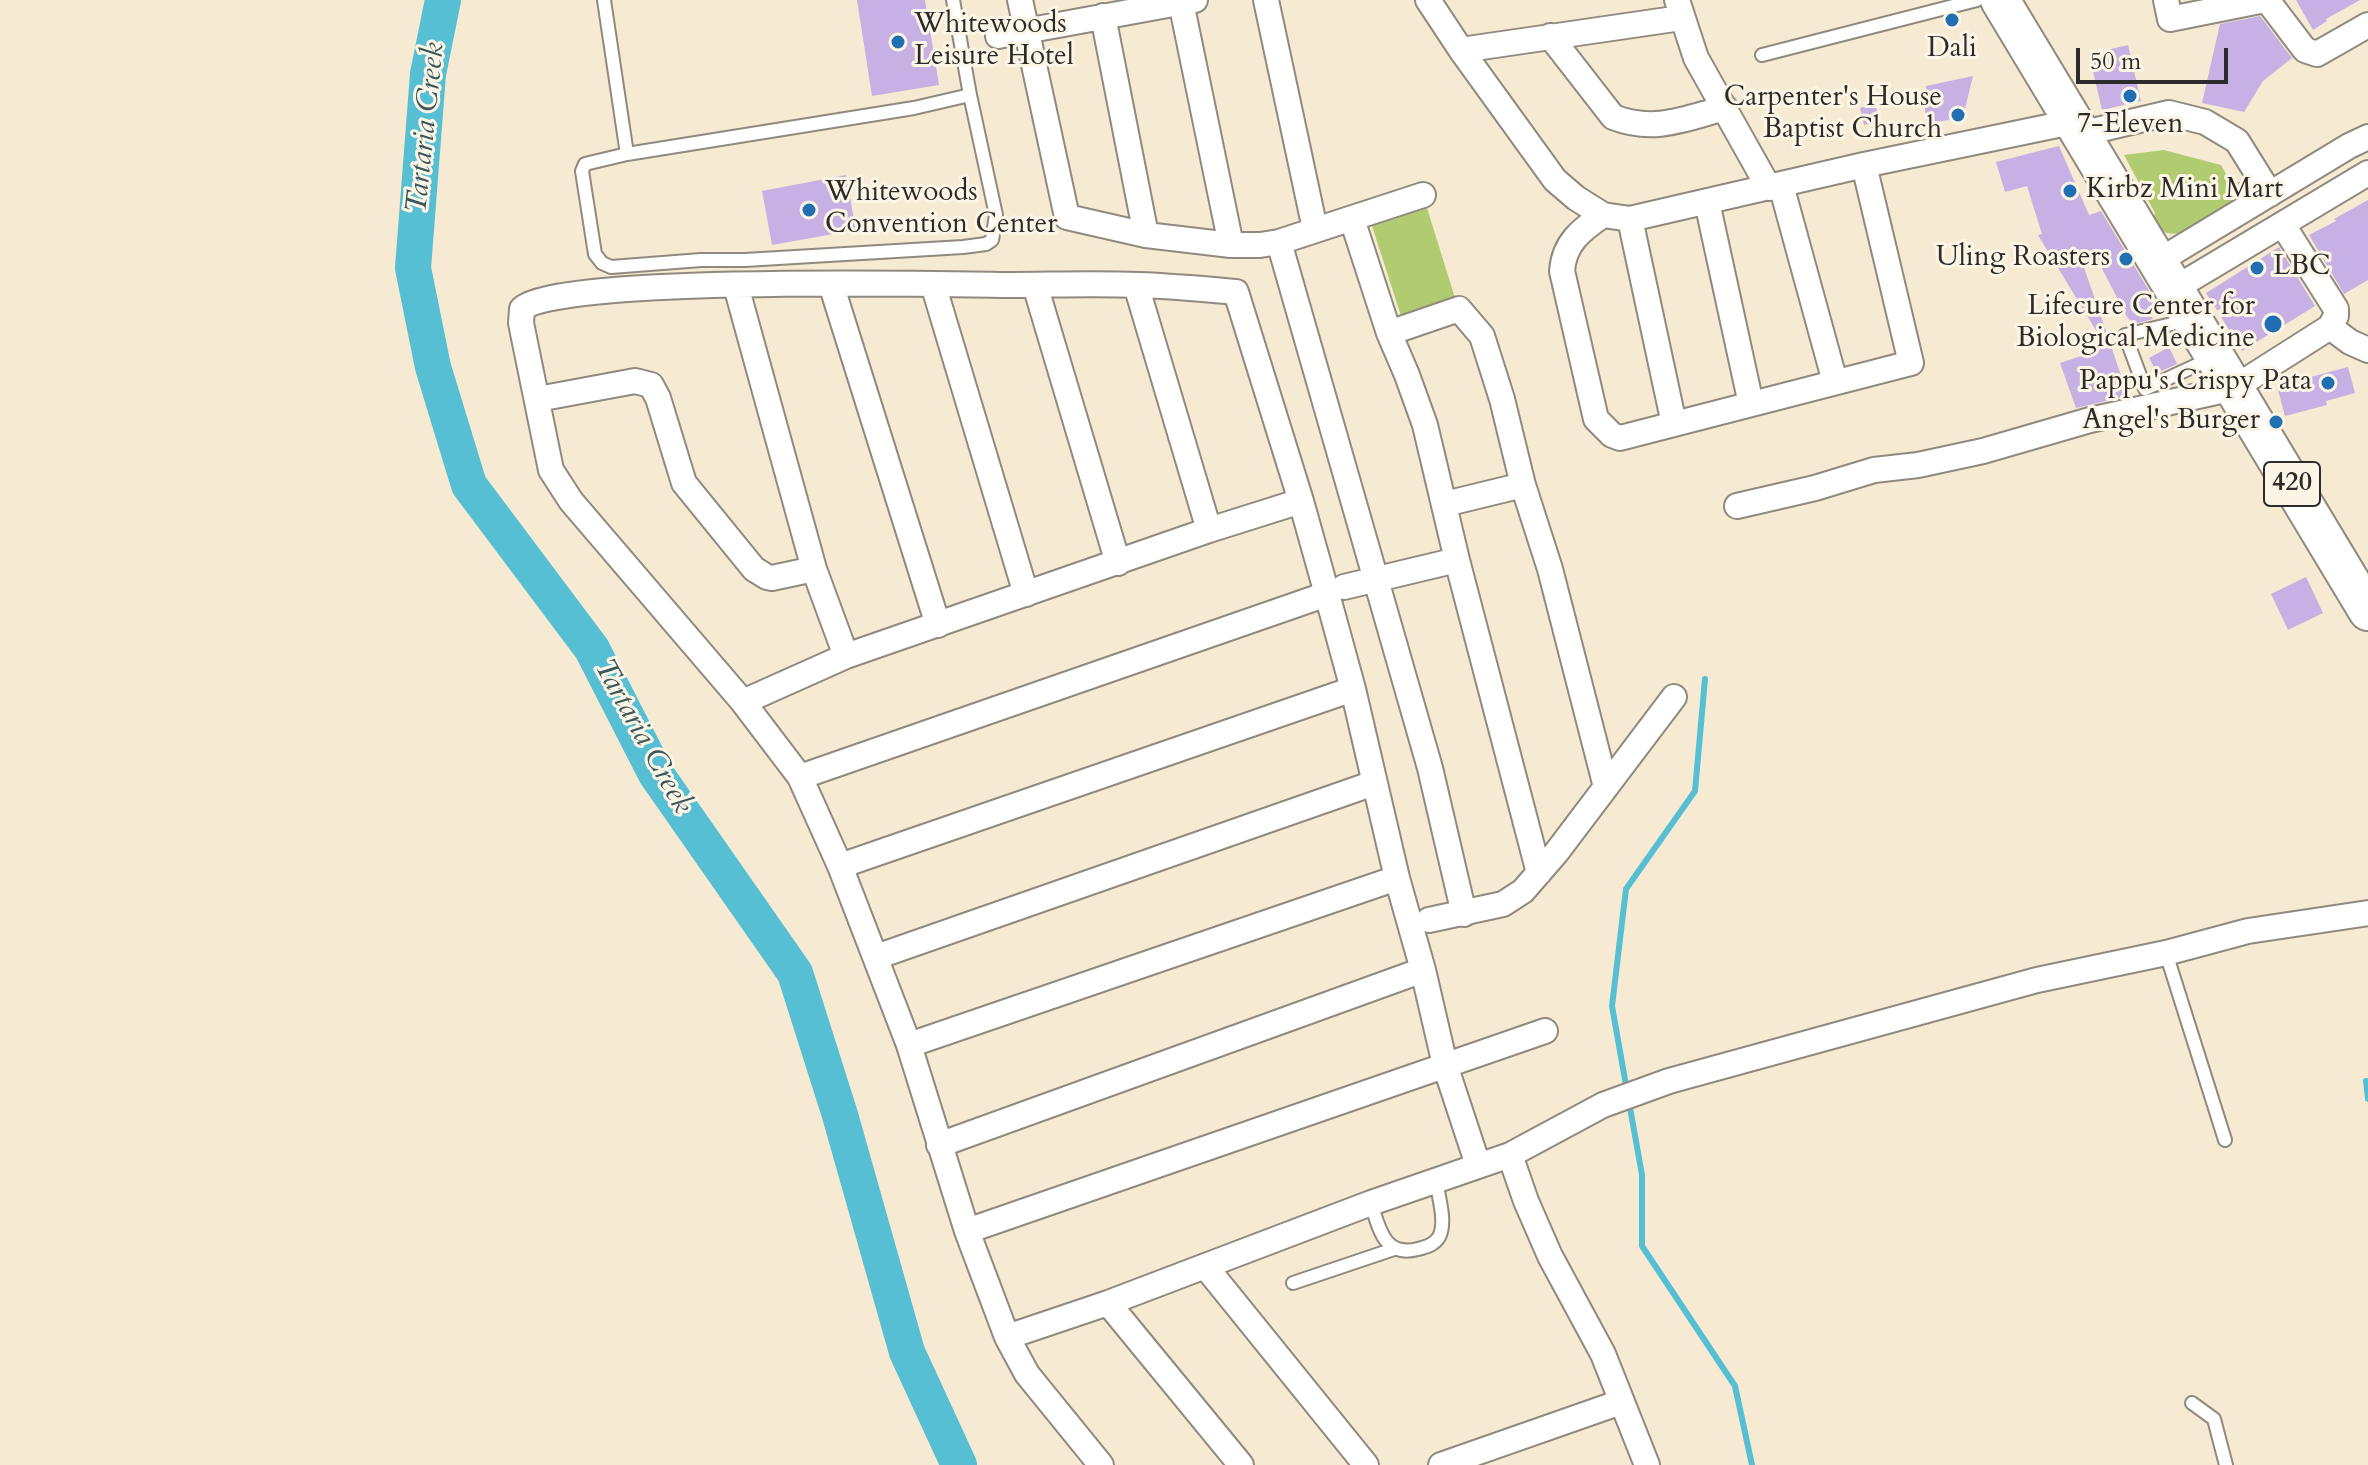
<!DOCTYPE html>
<style>
body{margin:0}
#map{position:relative;width:2368px;height:1465px;overflow:hidden;background:#f6ead2;font-family:Cardo,serif}
canvas{display:block}
.scale{position:absolute;left:2076px;top:48px;width:152px;height:36px;box-sizing:border-box;border:4px solid #2b2b2b;border-top:0;padding-left:10px;font-size:24px;line-height:28px;white-space:nowrap;color:#2b2b2b;-webkit-text-stroke:6px #fcf5e5;paint-order:stroke}
</style>
<div id="map">
<canvas width="2368" height="1465"></canvas>
<div class="scale">50 m</div>
</div>
<script>
const context = document.querySelector('canvas').getContext('2d');
context.lineJoin = 'round';
function fill(path, color) { context.fillStyle = color; context.fill(path, 'evenodd'); }
function stroke(path, color, width, dash) { context.strokeStyle = color; context.lineWidth = width; context.lineCap = dash ? 'butt' : 'round'; context.setLineDash(dash || []); context.stroke(path); }
function label(font, color, halo, rows, align = 'center') {
  context.font = font + ' Cardo,serif'; context.lineWidth = 6; context.setLineDash([]); context.textBaseline = 'middle'; context.strokeStyle = halo; context.fillStyle = color; for (const [text, x, y, turn = 0] of rows) {
    context.save(); context.translate(x, y); context.rotate((+turn || 0) * Math.PI / 180); context.textAlign = isNaN(turn) ? turn : align; if (halo) context.strokeText(text, 0, 0); context.fillText(text, 0, 0); context.restore();
  }
}
fill(new Path2D(`
 M2164,150L2221,165L2231,183L2246,181L2251,192L2181,233C2167,235 2162,233 2153,221L2155,213L2124,155Z
 M1427,208L1455,298L1401,316L1372,226Z`), '#b1cb71');
stroke(new Path2D(`
 M2366,1081L2368,1099
 M1627,1091L1612,1006L1626,889L1695,791L1705,679
 M1629,1102L1642,1175V1246L1735,1386L1752,1465`), '#57bfd4', 6);
stroke(new Path2D(`
 M443,0L428,74L413,268L433,367L469,485L592,649L656,774L795,973L840,1115L907,1352L959,1465`), '#57bfd4', 36);
fill(new Path2D(`
 M857,0H925L939,85L872,96Z
 M2296,0H2360L2326,19L2327,21L2313,30Z
 M2260,16L2292,58L2263,81L2244,112L2202,103L2220,24Z
 M2128,45L2141,101L2102,110L2089,54Z
 M1973,76L1963,117L1927,124L1924,102H1927L1926,86Z
 M1875,103L1880,121L1864,125L1860,108Z
 M2059,146L2089,215L2101,211L2156,302L2147,308L2153,319L2134,324L2127,317L2094,253L2081,259L2107,334L2100,337L2038,235L2042,234L2027,186L2005,192L1996,162Z
 M846,175L856,230L772,245L762,191Z
 M2368,200V280L2344,294L2309,235L2336,221L2334,219Z
 M2279,247L2315,306L2242,351L2221,317L2240,305L2217,310L2206,293Z
 M2111,346L2128,396L2076,408L2060,363Z
 M2169,347L2177,364L2157,373L2149,358Z
 M2348,367L2355,393L2326,401L2327,405L2285,416L2277,386Z
 M2306,577L2323,613L2288,630L2271,594Z`), '#c7b0e3');
const lane = new Path2D(`
 M604,0L627,154
 M953,0L970,95L996,215L992,240L986,244L963,247L745,260H701L611,267L602,263L595,254L582,171L585,164L627,154L914,108L970,95
 M1762,55L1977,0
 M2189,320L2125,335L2145,389L2212,358
 M2166,953L2225,1140
 M1371,1203C1379,1228 1384,1258 1418,1249C1426,1247 1434,1245 1439,1237C1447,1222 1438,1196 1436,1180
 M1293,1283L1394,1249
 M2192,1403L2214,1419L2226,1465`);
const street = new Path2D(`
 M1020,0L1067,217L1146,235L1231,245H1260L1279,242L1423,195
 M1266,0L1315,229
 M1428,0L1461,50L1555,180L1576,198L1603,215L1630,219L1864,165L2072,122
 M1677,0L1696,58L1769,188
 M2166,0L2170,19L2265,0
 M2267,0L2305,50L2317,54L2368,25
 M1181,2L1231,245
 M1103,16L1146,235
 M998,36L1195,0
 M1550,36L1613,117C1654,133 1684,119 1725,108
 M1461,50L1681,18
 M2080,134L2169,113L2205,122L2237,141L2270,194
 M1781,185L1835,382
 M1707,202L1751,404
 M1603,215C1581,230 1564,243 1562,271L1596,419L1612,435L1620,438L1911,363L1864,165
 M1352,219L1389,333L1407,375L1425,425L1457,560L1539,873
 M1630,219L1674,424
 M1279,242L1430,768L1464,914
 M2157,262L2349,146L2368,137
 M831,284L938,625
 M933,284L1026,594
 M1035,285L1118,563
 M1136,285L1209,530
 M736,286L814,569L846,656
 M2174,289L2368,173
 M2330,327L2350,342L2368,350
 M1389,333L1459,309L1482,336L1502,399L1523,485L1550,569L1606,787
 M538,399L635,381L651,385L658,398L684,483L754,569L767,577L772,578L814,569
 M1445,504L1523,485
 M1737,506L1815,488L1874,470L1918,465L1983,451L2090,420L2234,388L2330,327L2336,316V309L2283,225
 M1344,587L1457,560
 M743,702L846,656L1209,530L1301,501
 M800,777L1327,594
 M840,866L1353,689
 M1429,920L1503,904L1523,891L1556,853L1674,697
 M876,957L1374,783
 M909,1045L1397,878
 M939,1145L1423,970
 M1510,1155L1526,1201L1550,1256L1603,1354L1647,1465
 M967,1231L1545,1031
 M1205,1266L1366,1465
 M1108,1303L1241,1465
 M1007,1337L1108,1303L1371,1203L1510,1155L1603,1105L1669,1081L2037,980L2166,953L2248,931L2368,913
 M1101,1465L1027,1374L1007,1337L967,1231L909,1045L840,866L800,777L743,702L571,501L551,470L521,323L522,309C555,276 937,284 1005,285C1049,285 1094,283 1139,285C1171,286 1203,289 1236,292L1301,501L1327,594L1353,689L1397,878L1423,970L1445,1065L1478,1165
 M1441,1465L1621,1402`);
const primary = new Path2D(`
 M2000,0L2368,611`);
stroke(lane, '#908a7e', 16);
stroke(street, '#908a7e', 28);
stroke(primary, '#908a7e', 42);
stroke(lane, '#fff', 12);
stroke(street, '#fff', 24);
stroke(primary, '#fff', 38);
for (const [x, y, r, color] of [
 [1952,20,8,"#1f6fb2"],
 [898,42,8,"#1f6fb2"],
 [2130,96,8,"#1f6fb2"],
 [1958,115,8,"#1f6fb2"],
 [2070,191,8,"#1f6fb2"],
 [809,210,8,"#1f6fb2"],
 [2126,259,8,"#1f6fb2"],
 [2257,268,8,"#1f6fb2"],
 [2273,324,10,"#1f6fb2"],
 [2328,383,8,"#1f6fb2"],
 [2276,422,8,"#1f6fb2"]
]) { const dot = new Path2D(); dot.arc(x, y, r, 0, 2 * Math.PI); context.fillStyle = color; context.fill(dot); stroke(dot, '#fcf5e5', 3); }
for (const [x, y, w] of [
 [2292,484,56]
]) { const box = new Path2D(); box.roundRect(x - w / 2, y - 22, w, 44, 6); context.fillStyle = '#fcf5e5'; context.fill(box); stroke(box, '#2b2b2b', 2); }
label('bold 26px', '#2b2b2b', null, [
 ["420",2292,484]
]);
label('28px', '#2b2b2b', '#fcf5e5', [
 ["Whitewoods",914,26,"left"],
 ["Leisure Hotel",914,58,"left"],
 ["Dali",1952,50,"center"],
 ["Carpenter's House",1942,99],
 ["Baptist Church",1942,131],
 ["7-Eleven",2130,126,"center"],
 ["Kirbz Mini Mart",2086,191,"left"],
 ["Whitewoods",825,194,"left"],
 ["Convention Center",825,226,"left"],
 ["Uling Roasters",2110,259],
 ["LBC",2273,268,"left"],
 ["Lifecure Center for",2255,308],
 ["Biological Medicine",2255,340],
 ["Pappu's Crispy Pata",2312,383],
 ["Angel's Burger",2260,422]
], 'right');
label('italic 30px', '#38575e', '#fcf5e5', [
 ["Tartaria Creek",427,128,-84],
 ["Tartaria Creek",642,737,61]
]);
</script>
